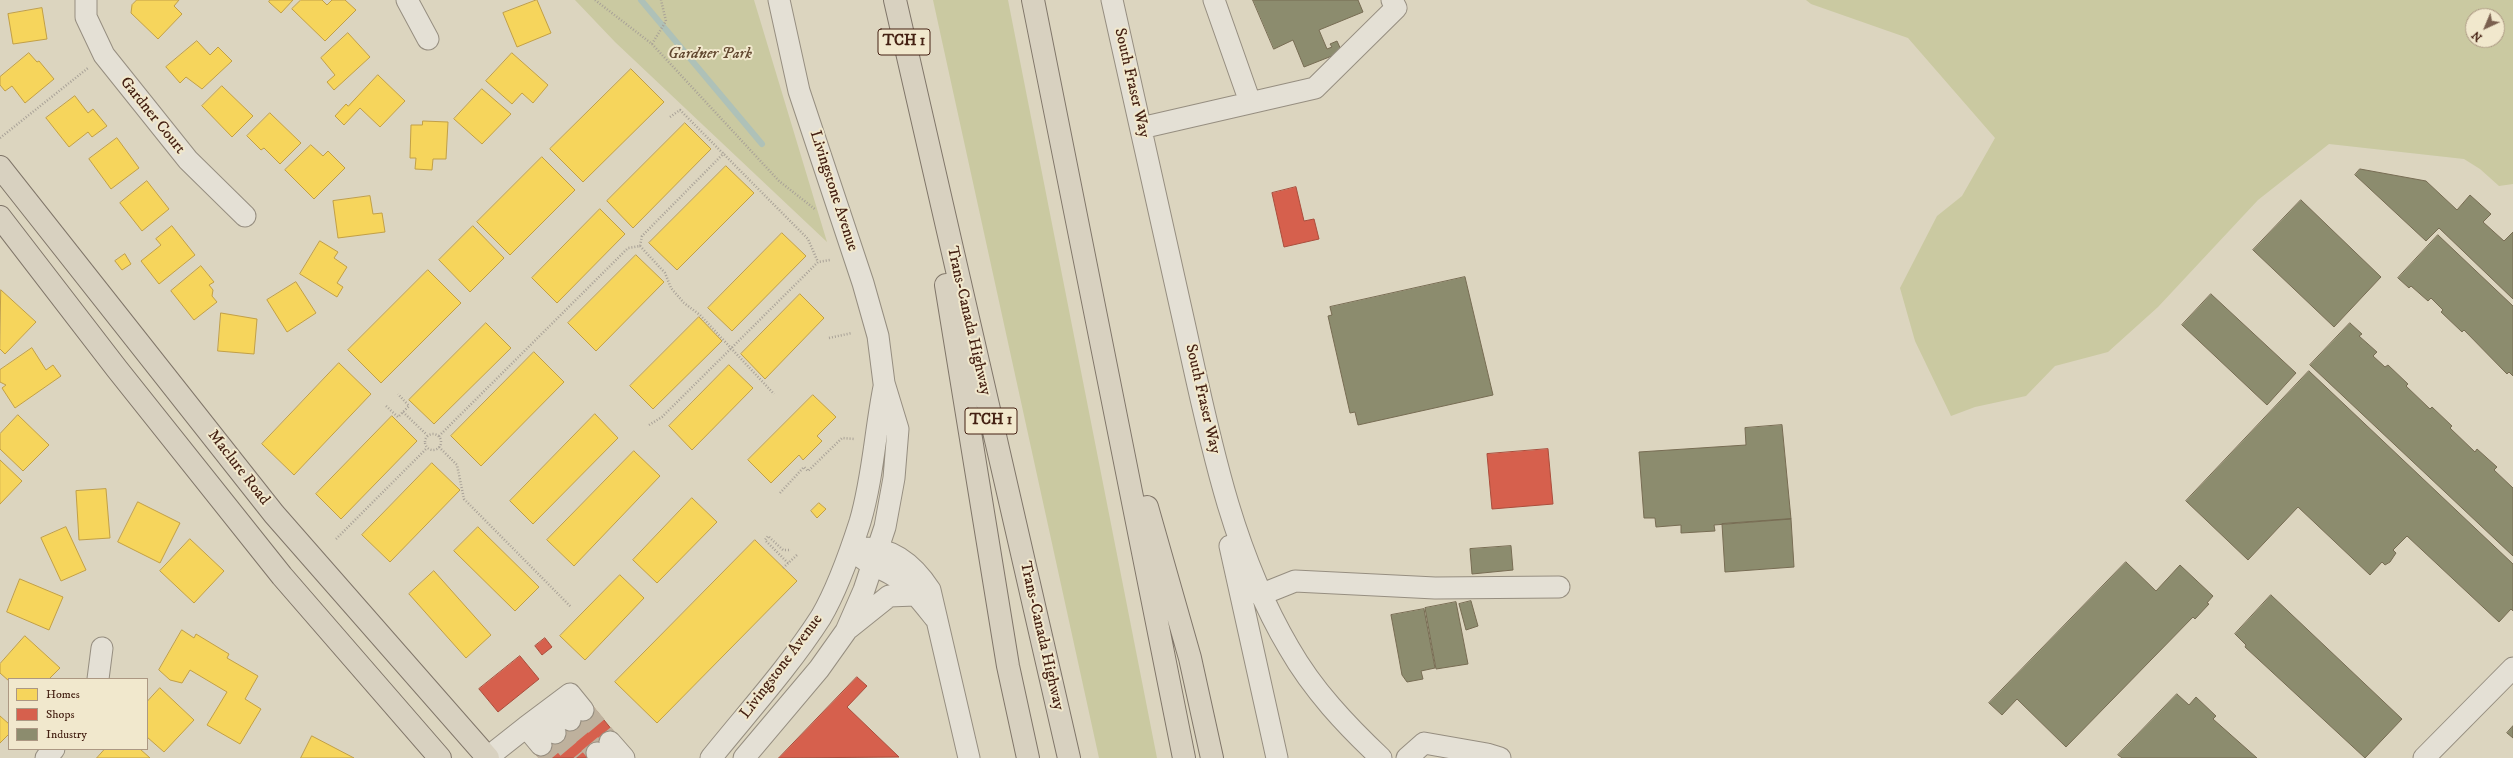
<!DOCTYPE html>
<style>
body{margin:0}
#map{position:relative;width:2513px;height:758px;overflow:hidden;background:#dcd5bf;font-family:"IM FELL DW Pica",serif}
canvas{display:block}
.legend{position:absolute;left:8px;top:678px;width:140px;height:72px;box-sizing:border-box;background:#f1e8cd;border:1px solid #ac9883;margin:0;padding:5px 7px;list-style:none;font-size:12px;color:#452113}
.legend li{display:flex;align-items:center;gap:8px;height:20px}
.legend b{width:20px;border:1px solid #ac9883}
.north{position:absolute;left:2465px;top:8px;width:40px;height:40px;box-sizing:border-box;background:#f1e8cd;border:1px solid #ac9883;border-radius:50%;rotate:224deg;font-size:11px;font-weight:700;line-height:16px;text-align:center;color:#452113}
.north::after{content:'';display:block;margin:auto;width:14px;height:18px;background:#7a604f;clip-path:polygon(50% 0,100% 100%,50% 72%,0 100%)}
</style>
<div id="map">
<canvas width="2513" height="758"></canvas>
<ul class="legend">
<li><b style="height:11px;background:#f6d55c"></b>Homes</li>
<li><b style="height:11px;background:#d6604d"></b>Shops</li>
<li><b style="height:11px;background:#8c8c6e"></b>Industry</li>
</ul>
<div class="north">N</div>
</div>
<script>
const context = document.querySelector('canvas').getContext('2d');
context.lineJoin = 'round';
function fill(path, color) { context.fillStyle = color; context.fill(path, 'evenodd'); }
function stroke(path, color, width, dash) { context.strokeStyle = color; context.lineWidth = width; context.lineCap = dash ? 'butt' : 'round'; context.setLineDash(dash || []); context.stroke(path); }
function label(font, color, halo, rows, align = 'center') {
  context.font = font + ' "IM FELL DW Pica",serif'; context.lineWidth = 4; context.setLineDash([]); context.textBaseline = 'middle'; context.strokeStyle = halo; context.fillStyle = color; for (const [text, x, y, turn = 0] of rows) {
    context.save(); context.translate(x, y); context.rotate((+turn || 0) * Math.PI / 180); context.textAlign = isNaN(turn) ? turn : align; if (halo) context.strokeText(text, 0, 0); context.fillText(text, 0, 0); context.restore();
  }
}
fill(new Path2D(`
 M575,0H754L827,242L615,42Z
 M933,0H1008L1157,758H1099Z
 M1806,0H2513V184L2499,186L2480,169L2464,159L2329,144L2258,200L2158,307L2108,352L2055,366L2026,396L1975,407L1951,416L1915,341L1900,288L1937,216L1962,196L1995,138L1908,38L1811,4ZM2473,16H2497V40H2473Z`), '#cac9a1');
const homes = new Path2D(`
 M137,0H179L174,6L182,14L158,39L131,13L132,5Z
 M270,0H293L281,13L269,2Z
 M301,0H322L327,5L332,0H345L356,10L325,41L292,9Z
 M537,0L551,33L517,47L503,13Z
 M42,8L47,39L13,44L8,14Z
 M348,33L370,57L334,90L327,82L335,75L321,58Z
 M197,41L210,55L218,47L232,61L202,89L186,77L180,83L166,67Z
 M29,53L37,62L39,61L54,79L25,103L12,86L5,91L0,85V77Z
 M512,53L548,85L533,103L522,93L512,104L486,81Z
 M631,69L664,102L583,182L550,149Z
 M378,75L405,101L380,127L360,108L344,125L335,116L346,104L348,106Z
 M222,86L253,116L232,137L202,106Z
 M482,89L511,114L482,144L454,119Z
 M75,96L88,113L93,109L107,126L92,137L88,132L69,147L46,118Z
 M270,113L301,143L280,164L264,148L261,150L247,136Z
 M423,121L448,122L446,159H433L432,170L415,169L416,158H410L411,125H422Z
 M685,123L711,149L633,228L607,201Z
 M117,138L139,168L111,189L89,159Z
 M311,145L323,156L328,151L345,168L314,199L285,170Z
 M542,157L575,190L510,255L477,222Z
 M726,166L754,193L677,270L649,243Z
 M147,181L169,209L142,231L120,203Z
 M370,196L373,214L382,213L385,232L338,238L333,201Z
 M600,209L625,234L557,303L532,278Z
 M172,226L195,255L159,284L141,261L161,245L156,239Z
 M473,226L504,258L470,292L439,260Z
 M782,233L806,256L732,331L708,308Z
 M320,241L338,252L334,258L347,267L337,283L343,287L337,297L300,274Z
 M125,254L131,264L122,270L115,261Z
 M636,255L664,282L596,351L568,323Z
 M201,266L214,282L209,285L213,290L212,296L217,302L194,320L171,291Z
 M428,270L461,303L381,383L348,350Z
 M296,282L316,313L287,332L267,300Z
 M1,290L36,322L5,354L0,349Z
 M800,294L824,318L765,379L741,354Z
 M221,313L257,319L254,354L218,351Z
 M699,317L722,341L653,409L630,386Z
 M486,323L511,348L434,424L409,400Z
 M32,348L46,370L53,365L61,376L15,408L2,388L6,385L0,382V370Z
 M534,352L564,382L481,466L451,436Z
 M339,363L371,394L294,475L262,444Z
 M729,365L753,388L692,450L669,426Z
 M813,395L836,417L817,436L822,441L803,460L799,455L771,483L748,460Z
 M595,414L618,438L533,524L510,501Z
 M18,415L49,445L23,471L0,449V434Z
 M392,416L417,441L341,519L316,494Z
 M634,451L660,476L574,566L547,540Z
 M0,460L22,481L0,504Z
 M432,463L460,490L390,562L362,535Z
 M106,489L110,538L79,540L76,491Z
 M692,498L717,522L657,583L633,560Z
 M138,502L180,523L160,563L118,542Z
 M819,503L826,509L817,518L811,511Z
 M66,527L86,570L61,581L41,538Z
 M478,527L539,587L515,611L454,551Z
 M190,539L224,571L194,603L160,571Z
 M755,540L797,581L657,723L615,682Z
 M434,571L491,635L466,658L409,594Z
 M620,575L644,598L585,660L560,636Z
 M20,579L63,597L49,630L7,612Z
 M182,630L194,638L196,634L229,654L227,658L258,676L245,699L261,709L240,744L207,725L227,692L190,670L182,683L170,680L159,670Z
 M25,636L60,668L49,679H9V681L0,673V664Z
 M160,688L194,720L164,752L147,737V702Z
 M0,716L9,724V734L0,743Z
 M312,736L354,758H301Z
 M105,749H140L150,758H97Z`);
fill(homes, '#f6d55c');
stroke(homes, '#c19f46', 1);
const shops = new Path2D(`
 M1296,187L1304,221L1314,219L1319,239L1284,247L1272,193Z
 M1548,449L1553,504L1492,509L1487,454Z
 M545,638L552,647L542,655L535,646Z
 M520,656L539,679L498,712L479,689Z
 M857,677L867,686L847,707L899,757L779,758Z
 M591,704L617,736L590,758H539L533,751Z`);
fill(shops, '#d6604d');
stroke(shops, '#aa4d3c', 1);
const industry = new Path2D(`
 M1253,0H1358L1363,12L1319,30L1327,49L1332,47L1330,44L1337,41L1342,52L1304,67L1293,40L1274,49Z
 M2360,169L2426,181L2457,210L2470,195L2491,214L2483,222L2504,241L2513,232V299L2439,228L2426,241L2355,175Z
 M2301,200L2381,277L2334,327L2253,250Z
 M2438,235L2513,306V376L2509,372L2507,374L2464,330L2462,332L2441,312L2443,310L2431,298L2428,301L2411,286L2409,288L2398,278Z
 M1465,277L1493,395L1358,425L1355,412L1350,413L1328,316L1332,315L1330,307Z
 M2211,294L2296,373L2267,405L2182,325Z
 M2350,323L2362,334L2359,336L2377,352L2373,356L2385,367L2388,365L2408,384L2406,386L2430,409L2432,407L2452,426L2450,428L2475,452L2477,449L2497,467L2494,470L2513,488V556L2310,365Z
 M2309,371L2513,564V611L2511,609L2499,622L2407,536L2393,550L2396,553L2390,562L2385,565L2382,562L2370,575L2298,507L2248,560L2186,501Z
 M1782,425L1791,519L1714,525L1715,531L1681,533V525L1656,527L1655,518H1644L1639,452L1746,445L1745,428Z
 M1791,519L1794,567L1725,572L1722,524Z
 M1511,546L1513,570L1472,574L1470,549Z
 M2126,562L2156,591L2180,565L2213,596L2207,603L2209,604L2195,619L2193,617L2066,747L2017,699L2002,715L1989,703Z
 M2271,595L2402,719L2365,758L2245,647L2246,645L2235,634Z
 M1471,601L1478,626L1466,630L1459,604Z
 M1456,602L1468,664L1436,669L1425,608Z
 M1424,609L1435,668L1421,671L1423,679L1407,682L1402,675L1391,615Z
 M2177,694L2189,705L2196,697L2216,716L2213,719L2257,758H2122L2118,755Z
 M2513,726V738L2507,733Z`);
fill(industry, '#8c8c6e');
stroke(industry, '#776c53', 1);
stroke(new Path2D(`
 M641,0L762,144`), '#aec1b8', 6);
stroke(new Path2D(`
 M583,710L610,742
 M570,720L597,753
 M555,733L576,758
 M541,745L552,758`), '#beb19d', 21, [21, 10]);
const minor = new Path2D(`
 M86,0V17L104,55L188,160L245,216
 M407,0L428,39
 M1112,0C1135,103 1158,206 1181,309C1207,424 1228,545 1289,648C1313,690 1346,725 1381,758
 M1214,0L1250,102
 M1141,128L1315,88L1396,8L1392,0
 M1230,546L1277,758
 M865,548C894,548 915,567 930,590L969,758
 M862,558C871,565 881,568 891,574C908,583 923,603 935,618
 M1260,595L1295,581L1435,588L1559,587
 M849,628L889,596L915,595
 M98,679L102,648
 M557,704L570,720
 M542,715L555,733
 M526,727L570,694L583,710
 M610,742L624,758
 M597,753L601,758
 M488,757L526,727L541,745
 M46,758L54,749
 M711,758C748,712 789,667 821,617C838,588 850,553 860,522C873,478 875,432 884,387
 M744,758L819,669L846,631L864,590L885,527L894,478L898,429L884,383L878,336L863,283L799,91L779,0
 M1407,758L1424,743L1487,754L1500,758
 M2424,758L2513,668`);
const major = new Path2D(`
 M0,167L274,514L488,758
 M0,217L117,369L282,576L440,758`);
const highway = new Path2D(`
 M895,0L1069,758
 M1033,0L1184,758
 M946,285L1008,666L1028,758
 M1147,507L1190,658L1212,758`);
stroke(minor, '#968e80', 23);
stroke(major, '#807669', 24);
stroke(highway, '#807669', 24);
stroke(new Path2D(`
 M595,0L652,44L779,181L816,210
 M652,44L666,21L661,0
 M670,117L680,110L808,239L818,262
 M0,138L88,68
 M640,246L665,273L671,288L684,303L700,315L774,394
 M829,338L852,333
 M386,406L398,417L409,406L398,394
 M403,412L427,435
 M649,425L662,417L818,262L830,260
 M425 442a8 8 0 1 1 16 0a8 8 0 1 1-16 0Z
 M439,436L628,248L640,246L642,236L724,153
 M439,447L457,465L464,499L571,607
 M780,493L804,467L808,471L842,438L855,439
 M336,539L427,448
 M788,563L765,540L768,536L783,550H791
 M783,568L798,554`), '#a8a197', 2.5, [1, 2]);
stroke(minor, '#e4e0d5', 21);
stroke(major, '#d8d1c0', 22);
stroke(highway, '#d8d1c0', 22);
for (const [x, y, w] of [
 [904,42,52],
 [991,421,52]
]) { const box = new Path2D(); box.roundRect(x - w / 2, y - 13, w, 26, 3); context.fillStyle = '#f1e8cd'; context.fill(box); stroke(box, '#452113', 1); }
label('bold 15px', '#452113', null, [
 ["TCH 1",904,42],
 ["TCH 1",991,421]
]);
label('italic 16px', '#624830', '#f1e8cd', [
 ["Gardner Park",710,55]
]);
label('16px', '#452113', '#f1e8cd', [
 ["South Fraser Way",1131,83,77],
 ["Gardner Court",152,116,51],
 ["Livingstone Avenue",833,191,72],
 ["Trans-Canada Highway",968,321,77],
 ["South Fraser Way",1202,399,77],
 ["Maclure Road",238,468,52],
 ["Trans-Canada Highway",1041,636,77],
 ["Livingstone Avenue",782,667,-53]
]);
</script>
